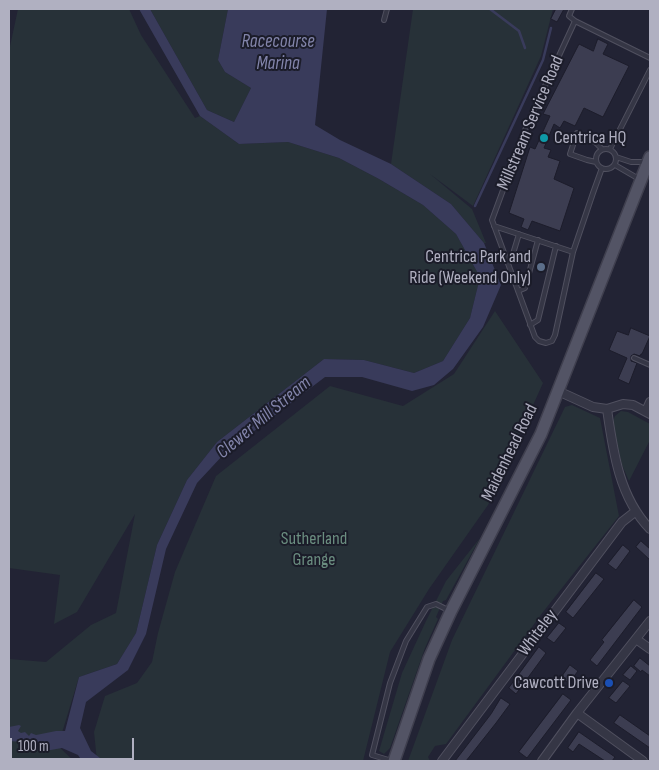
<!DOCTYPE html>
<style>
body{margin:0}
#map{position:relative;width:659px;height:770px;overflow:hidden;background:#222334;font-family:"Sofia Sans Condensed",sans-serif}
canvas{display:block}
.frame{position:absolute;inset:0;border:10px solid #b0b0c1;pointer-events:none}
.scale{position:absolute;left:10px;top:738px;width:124px;height:22px;box-sizing:border-box;border:2px solid #b0b0c1;border-top:0;padding-left:6px;font-size:15px;line-height:18px;white-space:nowrap;color:#b0b0c1;-webkit-text-stroke:4px #1b1c29;paint-order:stroke}
</style>
<div id="map">
<canvas width="659" height="770"></canvas>
<div class="frame"></div>
<div class="scale">100 m</div>
</div>
<script>
const context = document.querySelector('canvas').getContext('2d');
context.lineJoin = 'round';
function fill(path, color) { context.fillStyle = color; context.fill(path, 'evenodd'); }
function stroke(path, color, width, dash) { context.strokeStyle = color; context.lineWidth = width; context.lineCap = dash ? 'butt' : 'round'; context.setLineDash(dash || []); context.stroke(path); }
function label(font, color, halo, rows, align = 'center') {
  context.font = font + ' "Sofia Sans Condensed",sans-serif'; context.lineWidth = 4; context.setLineDash([]); context.textBaseline = 'middle'; context.strokeStyle = halo; context.fillStyle = color; for (const [text, x, y, turn = 0] of rows) {
    context.save(); context.translate(x, y); context.rotate((+turn || 0) * Math.PI / 180); context.textAlign = isNaN(turn) ? turn : align; if (halo) context.strokeText(text, 0, 0); context.fillText(text, 0, 0); context.restore();
  }
}
fill(new Path2D(`
 M18,9H129L141,35L195,118L200,116L239,144L288,142L339,158L379,179L423,205L456,234L480,277L470,318L443,361L414,373L364,360L324,359L217,442L187,480L157,545L136,633L117,664L79,677L58,746L74,761H9V659L46,662L91,625L116,613L135,514L77,612L54,624L60,575L9,568V51Z
 M150,9H228L218,60L225,72L251,88L234,122L207,110Z
 M413,9H553L541,56L473,206L430,174L472,209L486,243H484L451,204L391,164Z
 M495,311L543,383L488,505L429,589L390,652L363,761H97L94,732L105,696L137,683L152,662L158,633L175,572L216,476L330,386L403,406L454,374Z
 M572,405L600,418L619,516L543,612L446,744L435,746L428,757L430,761H408L452,640L565,407Z
 M621,411L628,412L650,424V440L629,481L622,465L612,423L615,416Z
 M480,538L446,600L443,601L436,617L438,619L425,648L390,748L384,754L379,751L402,673L426,621L446,581Z`), '#273138');
fill(new Path2D(`
 M139,9H150L207,110L234,122L251,88L225,72L218,60L228,9H327L315,125L340,140L391,164L451,204L484,243L501,285L483,327L453,369L434,385L412,391L362,377H325L224,454L197,483L166,549L146,634L128,670L86,702L80,728L91,751L100,758V761H82L78,755L62,748L45,751L22,742L9,741V727L19,725L21,726L18,731L21,733L25,732L29,736L31,733L36,735L56,731H65L79,677L117,664L136,633L157,545L187,480L217,442L324,359L364,360L414,373L443,361L470,318L480,277L456,234L423,205L379,179L339,158L288,142L239,144L200,116Z`), '#393b5b');
stroke(new Path2D(`
 M490,9L519,31L525,48
 M475,206L543,60L551,28`), '#393b5b', 2.5);
const building = new Path2D(`
 M556,9H564L557,22L551,19Z
 M598,39L608,44L603,54L629,66L603,117L584,108L575,126L564,121L560,128L554,124L544,148L551,150L548,157L560,161L554,179L574,188L560,231L532,221L528,230L521,227L524,219L509,213L530,147L535,149L550,116L543,114L579,44L593,51Z
 M631,328L650,336L642,354H641L640,356L634,354L631,356V361L637,363L629,384L618,379L627,358L609,350L617,331L628,335Z
 M641,541L650,549V560L636,547Z
 M623,545L630,551L616,570L608,564Z
 M596,573L604,579L573,618L566,612Z
 M634,600L642,607L597,666L590,660L604,642L602,640Z
 M559,623L566,628L554,643L547,638Z
 M539,647L546,653L516,694L509,688Z
 M640,658L650,666V676L642,670L641,672L634,666Z
 M570,665L578,671L569,683L561,678Z
 M631,666L637,671L630,680L623,675Z
 M623,681L630,686L616,703L609,698Z
 M563,694L571,700L527,758L519,752Z
 M501,698L510,704L496,723L466,761H455L491,714Z
 M620,715L650,736V748L614,723Z
 M579,732L615,757L612,761H605L579,744L573,752L568,748Z`);
fill(building, '#3c3d51');
stroke(building, '#1d1d2b', 1);
const service = new Path2D(`
 M572,9L569,16L575,21L650,58
 M384,20L387,9
 M575,21L527,125L492,220L535,337L539,341L546,343L552,341L555,335L573,252L593,193L602,168
 M596 159a10 10 0 1 1 20 0a10 10 0 1 1-20 0Z
 M610,149L650,70
 M616,157L631,162H646
 M596,162L587,160L570,154L577,133L595,142L602,149
 M615,165L639,179
 M494,226L573,252
 M506,259L512,257L519,234
 M518,291L525,288L538,240
 M530,325L538,320L556,246
 M634,358L650,365
 M392,761L372,755L390,683L406,641L427,607L436,604L448,610`);
const minor = new Path2D(`
 M558,391L593,407L607,409L623,404L633,405L650,414
 M607,409C613,451 619,497 650,529
 M646,411L650,402
 M636,639L650,649
 M577,713L643,761
 M442,761L622,522L636,511
 M542,761L577,713L650,621`);
const primary = new Path2D(`
 M394,761L429,659L451,611L541,434L650,157`);
stroke(service, '#50505f', 6);
stroke(minor, '#50505f', 10);
stroke(primary, '#3f3f4e', 14);
stroke(service, '#353645', 4);
stroke(minor, '#353645', 8);
stroke(primary, '#535465', 11);
for (const [x, y, r, color] of [
 [544,138,5,"#0f9aa8"],
 [541,267,5,"#5c6f8a"],
 [609,683,5,"#1a4fb4"]
]) { const dot = new Path2D(); dot.arc(x, y, r, 0, 2 * Math.PI); context.fillStyle = color; context.fill(dot); stroke(dot, '#1b1c29', 2); }
label('18px', '#b0b0c1', '#1b1c29', [
 ["Millstream Service Road",531,123,-67],
 ["Maidenhead Road",510,453,-64],
 ["Whiteley",538,633,-53]
]);
label('18px', '#b0b0c1', '#1b1c29', [
 ["Centrica HQ",554,138,"left"],
 ["Centrica Park and",531,257],
 ["Ride (Weekend Only)",531,278],
 ["Cawcott Drive",599,683]
], 'right');
label('18px', '#6b8e80', '#1b1c29', [
 ["Sutherland",314,539],
 ["Grange",314,560]
]);
label('italic 19px', '#8385ab', '#1b1c29', [
 ["Racecourse",278,42],
 ["Marina",278,64],
 ["Clewer Mill Stream",264,418,-40]
]);
</script>
